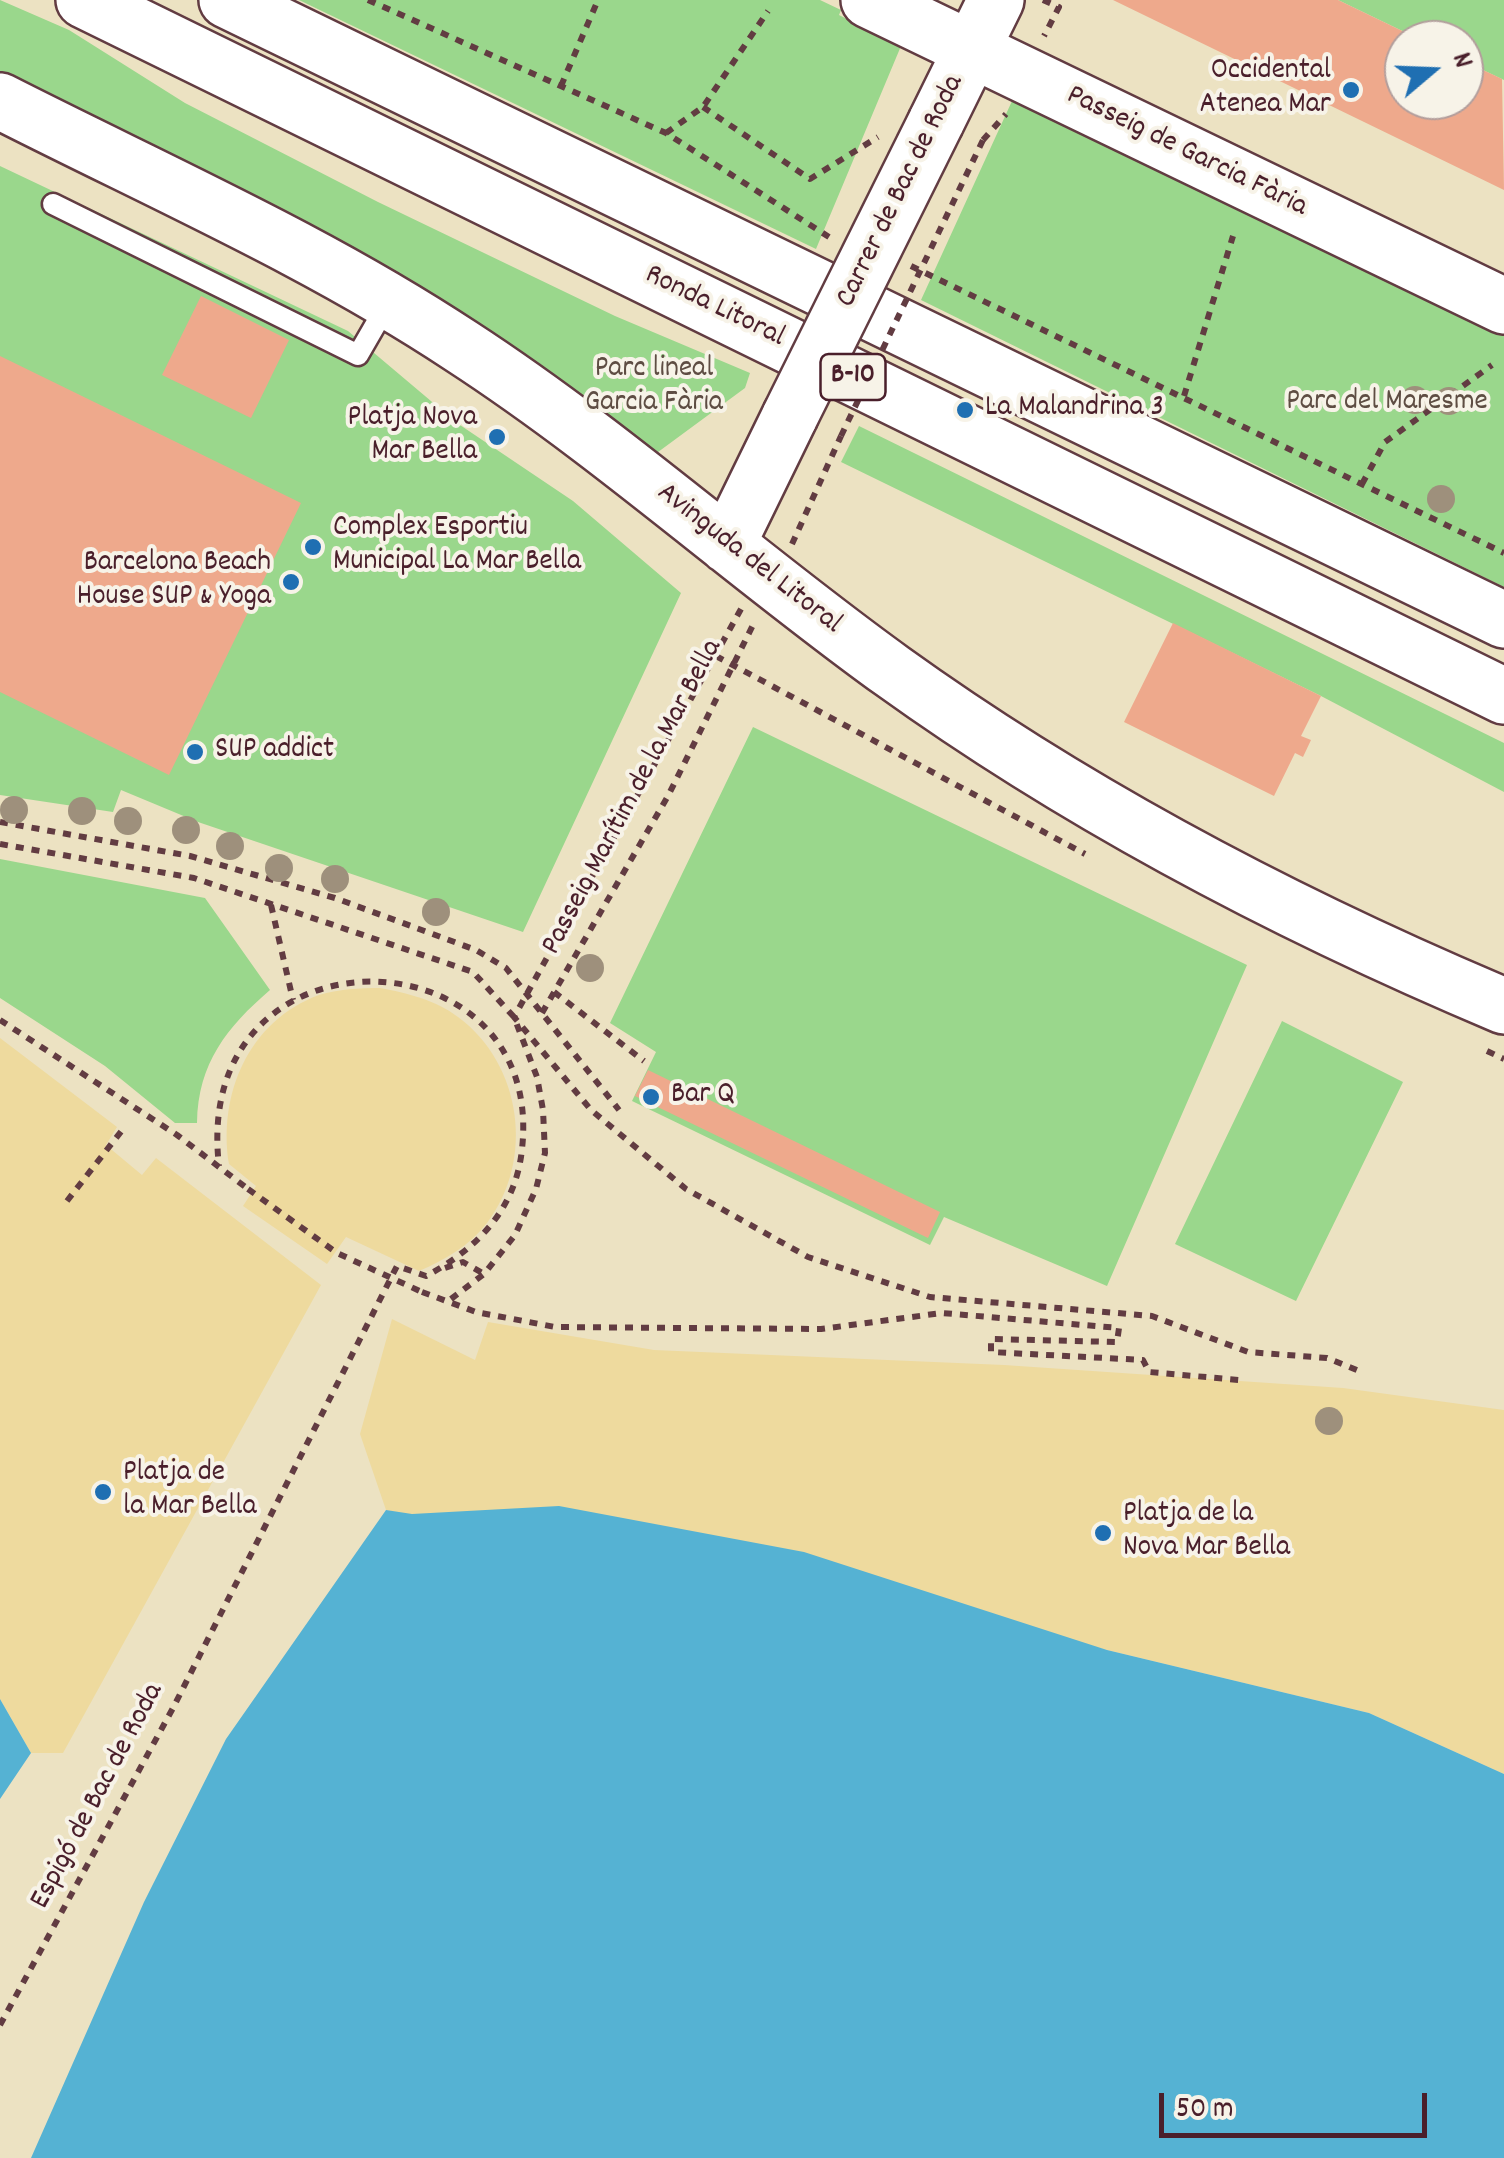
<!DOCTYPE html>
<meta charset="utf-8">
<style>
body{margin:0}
#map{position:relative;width:1504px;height:2158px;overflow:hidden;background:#ece2c2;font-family:Dekko,sans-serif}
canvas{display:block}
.north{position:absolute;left:1384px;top:20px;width:100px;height:100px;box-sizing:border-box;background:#f7f3e8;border:2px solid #b29e9c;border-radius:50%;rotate:71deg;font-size:28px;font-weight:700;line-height:40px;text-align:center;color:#4a1f2b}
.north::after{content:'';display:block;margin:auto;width:35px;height:45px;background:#1f6fb2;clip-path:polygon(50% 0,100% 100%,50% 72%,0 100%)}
.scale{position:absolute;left:1159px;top:2093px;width:268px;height:45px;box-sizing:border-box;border:5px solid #4a1f2b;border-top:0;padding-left:12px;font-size:30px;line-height:35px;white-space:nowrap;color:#4a1f2b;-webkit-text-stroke:8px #f7f3e8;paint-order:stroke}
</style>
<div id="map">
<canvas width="1504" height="2158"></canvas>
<div class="north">N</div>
<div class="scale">50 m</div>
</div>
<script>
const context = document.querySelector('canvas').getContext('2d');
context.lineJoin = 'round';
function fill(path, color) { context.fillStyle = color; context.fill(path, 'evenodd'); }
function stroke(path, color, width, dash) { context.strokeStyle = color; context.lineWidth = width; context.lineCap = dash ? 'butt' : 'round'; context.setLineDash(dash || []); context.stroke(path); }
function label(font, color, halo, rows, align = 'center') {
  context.font = font + ' Dekko,sans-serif'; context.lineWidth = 8; context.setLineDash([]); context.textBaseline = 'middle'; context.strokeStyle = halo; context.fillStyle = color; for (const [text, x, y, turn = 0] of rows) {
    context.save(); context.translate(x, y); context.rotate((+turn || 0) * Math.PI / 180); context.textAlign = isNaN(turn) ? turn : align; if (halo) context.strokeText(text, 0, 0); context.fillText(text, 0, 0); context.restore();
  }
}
fill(new Path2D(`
 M0,0L69,30L185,103L378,202L615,316L750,373L745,388L654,455L548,376L410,281L0,76Z
 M299,0H820L841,10L839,15L901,46L816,249Z
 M1338,0H1504V80L1464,61V40H1421Z
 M1012,101L1061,125L1064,120L1504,336V587L921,300Z
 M0,166L348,331L457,423L573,501L681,593L523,932L198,822L121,790L113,812L0,795Z
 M859,426L1504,743V792L1321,696L841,462Z
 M753,727L1247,965L1107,1286L944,1217L930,1245L632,1101L656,1052L610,1023Z
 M0,859L205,898L270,990C227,1027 198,1063 197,1123H175L105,1066L0,998Z
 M1282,1021L1403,1082L1296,1301L1175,1244Z`), '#9ad78c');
fill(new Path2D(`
 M380,988C407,993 436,1000 458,1017C522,1064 535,1160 487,1223C469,1246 445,1260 419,1271L346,1237L327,1264L243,1206L256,1186L229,1164C218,1095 248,1021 319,995C338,989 360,988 380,988Z
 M0,1038L117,1127L106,1145L142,1175L156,1158L321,1285L63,1753H31L0,1699Z
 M392,1319L475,1360L488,1322L654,1350L1004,1365L1343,1388L1504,1410V1774L1369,1713L1107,1650L386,1510L360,1434Z`), '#eeda9e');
fill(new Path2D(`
 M559,1506L804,1552L1107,1650L1369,1713L1504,1774V2158H31L144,1902L226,1739L386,1510L412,1514Z
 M0,1699L31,1753L0,1799Z`), '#55b2d3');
fill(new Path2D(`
 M1113,0H1338L1421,40H1404V100H1464V61L1502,79L1504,190Z
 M201,296L289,340L251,418L162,375Z
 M0,356L301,503L169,775L0,692Z
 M1173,623L1321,696L1301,736L1311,740L1303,757L1295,753L1274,796L1124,722Z
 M648,1070L940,1212L928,1238L635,1096Z`), '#eea98c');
const lane = new Path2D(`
 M53,204L358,355L388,303`);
const secondary = new Path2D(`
 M869,0L1504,306
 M0,101C155,180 316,250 461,346C612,444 746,566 892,671C1081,807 1290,916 1504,1006
 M936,122L996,0
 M727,545L790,416`);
const highway = new Path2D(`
 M84,0L1504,696
 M227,0L1504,620`);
stroke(lane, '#623c42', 25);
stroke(secondary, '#623c42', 60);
stroke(highway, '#623c42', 60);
stroke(new Path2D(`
 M368,0L666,133L829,237
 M1043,0L1059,7L1044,36
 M561,86L598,0
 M703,107L810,179L878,137
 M666,133L703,107L768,11
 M983,140L1006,114
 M911,266L1504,553
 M1184,396L1233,236
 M1362,484L1385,442L1492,365
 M792,544L841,436
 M741,609L514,1017L591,1110L686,1189L808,1257L930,1297L1152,1316L1248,1352L1327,1358L1364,1373
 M716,656L1085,854
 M0,822L190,856L335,898L476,950L506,968L619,1110
 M0,844L194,878L473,972L514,1017L537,1077L543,1110L545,1153L536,1189L515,1235L484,1274L447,1302
 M271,905L293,1000
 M554,992L644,1061
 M542,1013L668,796L754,623
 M0,1020L177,1135L248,1189
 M1487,1051L1504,1059
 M67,1201L123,1129
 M445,1268L463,1262L484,1274
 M422,1292L476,1312L555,1327L821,1329L942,1313L1119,1328L1117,1342L991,1339V1352L1143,1360L1149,1372L1239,1380
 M0,2025L173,1708L397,1266L426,1276C477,1249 516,1209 522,1149C547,927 190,919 219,1166`), '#623c42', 6, [8, 8]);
stroke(lane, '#fff', 20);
stroke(secondary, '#fff', 55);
stroke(highway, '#fff', 55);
const secondaryBridge = new Path2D(`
 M790,416L936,122`);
stroke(secondaryBridge, '#623c42', 60, []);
stroke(new Path2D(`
 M841,436L983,140
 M248,1189L337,1253L422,1292`), '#623c42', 6, [8, 8]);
stroke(secondaryBridge, '#fff', 55);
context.fillStyle = '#9e907c';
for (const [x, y] of [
 [1415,400],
 [1449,401],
 [1441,499],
 [14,810],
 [82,811],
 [128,821],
 [186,830],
 [230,846],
 [279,868],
 [335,879],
 [436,912],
 [590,968],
 [1329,1421]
]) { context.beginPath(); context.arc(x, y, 14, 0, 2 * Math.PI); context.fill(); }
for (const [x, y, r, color] of [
 [1351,90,10,"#1f6fb2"],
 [965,410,10,"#1f6fb2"],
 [497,437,10,"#1f6fb2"],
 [313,547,10,"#1f6fb2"],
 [291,582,10,"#1f6fb2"],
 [195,752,10,"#1f6fb2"],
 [651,1097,10,"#1f6fb2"],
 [103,1492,10,"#1f6fb2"],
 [1103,1533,10,"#1f6fb2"]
]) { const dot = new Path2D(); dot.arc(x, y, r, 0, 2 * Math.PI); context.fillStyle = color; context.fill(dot); stroke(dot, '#f7f3e8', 4); }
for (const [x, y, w] of [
 [853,377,65]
]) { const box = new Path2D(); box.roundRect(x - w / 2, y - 23, w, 46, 8); context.fillStyle = '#f7f3e8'; context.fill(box); stroke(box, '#4a1f2b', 2.5); }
label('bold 28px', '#4a1f2b', null, [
 ["B-10",853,377]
]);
label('30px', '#4a1f2b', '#f7f3e8', [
 ["Occidental",1331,73,"right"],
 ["Atenea Mar",1331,107,"right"],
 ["La Malandrina 3",985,410],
 ["Platja Nova",477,420,"right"],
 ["Mar Bella",477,454,"right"],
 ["Complex Esportiu",333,530],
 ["Municipal La Mar Bella",333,564],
 ["Barcelona Beach",271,565,"right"],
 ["House SUP & Yoga",271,599,"right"],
 ["SUP addict",215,752],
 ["Bar Q",671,1097],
 ["Platja de",123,1475],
 ["la Mar Bella",123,1509],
 ["Platja de la",1123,1516],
 ["Nova Mar Bella",1123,1550]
], 'left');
label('30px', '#4a1f2b', '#f7f3e8', [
 ["Passeig de Garcia Fària",1186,153,26],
 ["Carrer de Bac de Roda",902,192,-64],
 ["Ronda Litoral",714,308,26],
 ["Avinguda del Litoral",748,560,38],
 ["Passeig Marítim de la Mar Bella",634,798,-62],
 ["Espigó de Bac de Roda",99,1797,-62]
]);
label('30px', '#5e4d43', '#f7f3e8', [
 ["Parc lineal",654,371],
 ["Garcia Fària",654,405],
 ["Parc del Maresme",1387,404]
]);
</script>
